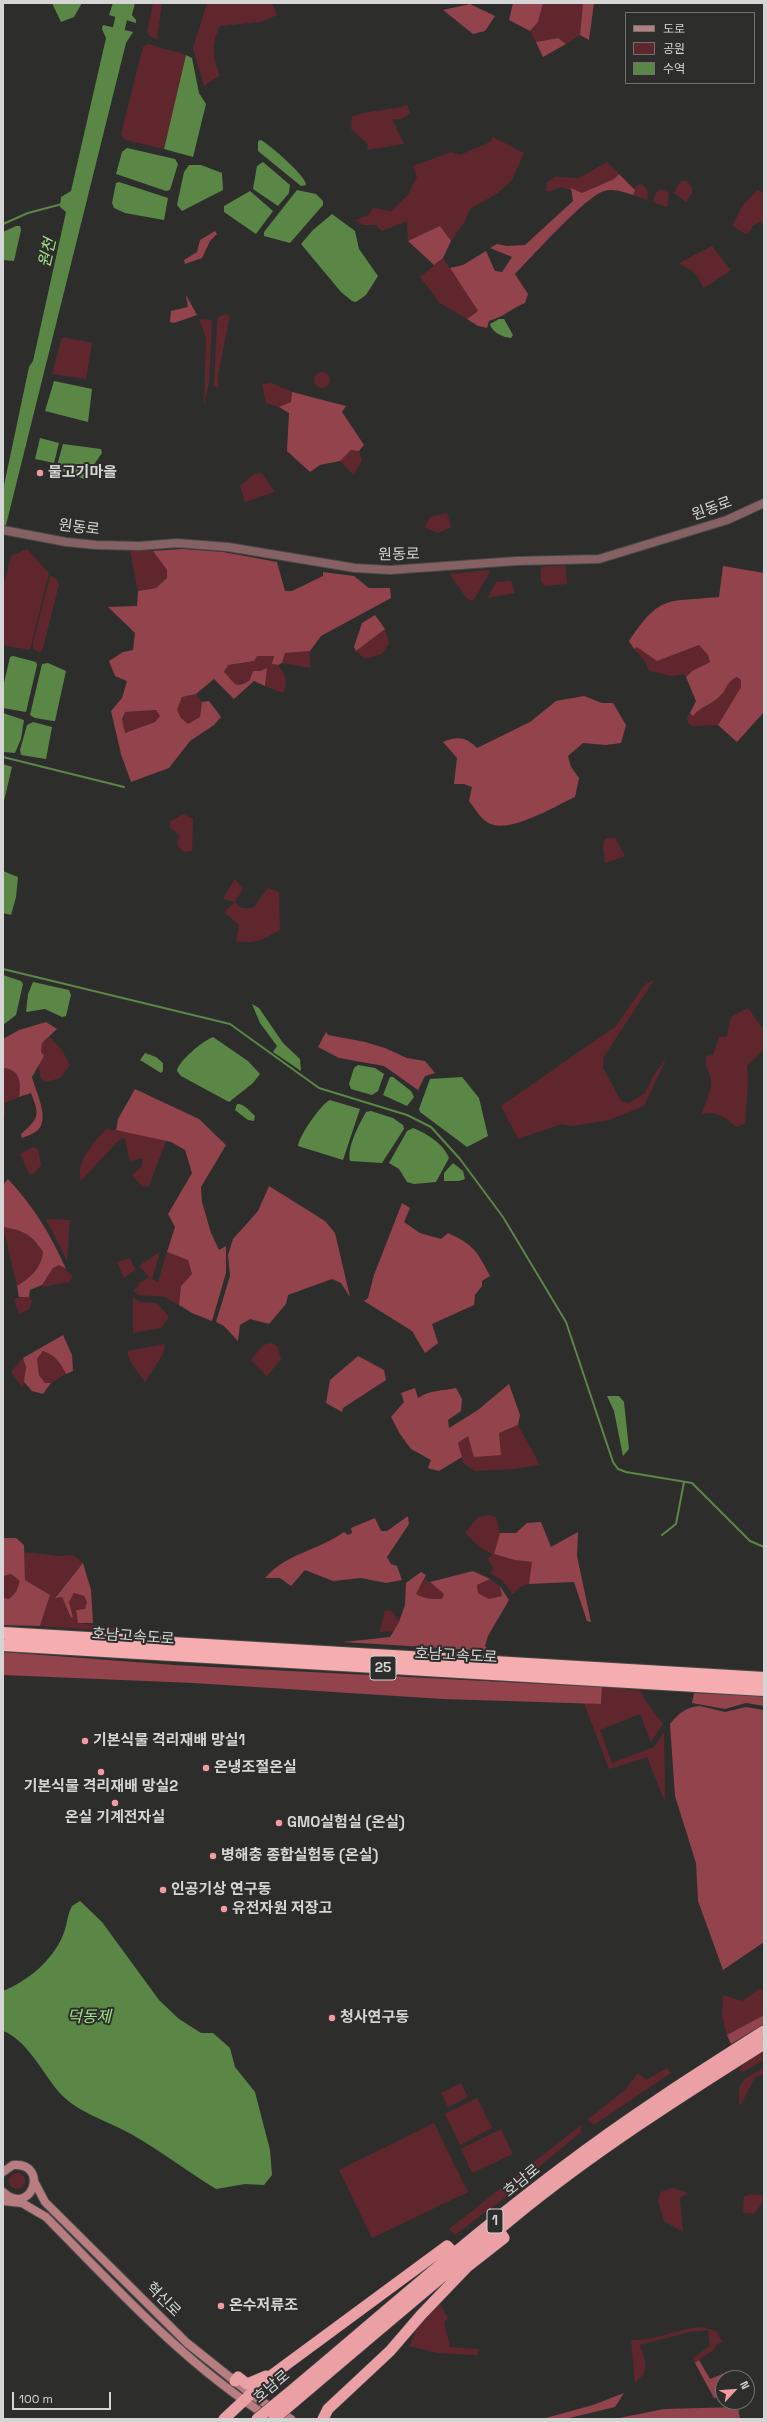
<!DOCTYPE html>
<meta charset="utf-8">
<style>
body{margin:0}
#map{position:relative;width:767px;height:2422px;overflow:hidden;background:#2d2e2c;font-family:"Space Grotesk","Noto Sans KR",sans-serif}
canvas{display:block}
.frame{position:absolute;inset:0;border:4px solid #d4d5d4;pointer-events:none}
.legend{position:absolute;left:625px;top:12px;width:130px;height:72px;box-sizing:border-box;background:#2d2e2c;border:1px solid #70716f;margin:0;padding:5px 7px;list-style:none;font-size:12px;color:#d4d5d4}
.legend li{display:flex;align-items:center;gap:8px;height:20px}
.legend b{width:20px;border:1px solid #70716f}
.north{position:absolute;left:715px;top:2370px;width:40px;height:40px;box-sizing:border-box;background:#2d2e2c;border:1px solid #70716f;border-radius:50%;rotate:64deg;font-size:11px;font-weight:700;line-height:16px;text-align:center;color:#d4d5d4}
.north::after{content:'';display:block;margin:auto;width:14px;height:18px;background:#f49aa0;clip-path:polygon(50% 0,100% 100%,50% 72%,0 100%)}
.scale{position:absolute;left:12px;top:2392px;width:99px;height:18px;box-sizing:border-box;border:2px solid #d4d5d4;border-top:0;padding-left:5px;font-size:12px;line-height:14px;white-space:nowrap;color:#d4d5d4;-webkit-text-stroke:3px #2d2e2c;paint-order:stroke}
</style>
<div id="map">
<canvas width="767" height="2422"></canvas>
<div class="frame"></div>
<ul class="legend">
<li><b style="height:5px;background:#b87d81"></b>도로</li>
<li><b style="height:11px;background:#5f272d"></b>공원</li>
<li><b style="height:11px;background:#5a8745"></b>수역</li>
</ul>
<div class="north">N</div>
<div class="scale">100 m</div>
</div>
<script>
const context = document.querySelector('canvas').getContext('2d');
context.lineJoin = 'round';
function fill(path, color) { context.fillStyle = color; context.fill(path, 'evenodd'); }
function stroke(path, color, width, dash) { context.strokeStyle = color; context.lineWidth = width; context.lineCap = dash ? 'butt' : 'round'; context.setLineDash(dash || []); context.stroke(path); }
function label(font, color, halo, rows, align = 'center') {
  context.font = font + ' "Space Grotesk","Noto Sans KR",sans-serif'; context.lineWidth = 4; context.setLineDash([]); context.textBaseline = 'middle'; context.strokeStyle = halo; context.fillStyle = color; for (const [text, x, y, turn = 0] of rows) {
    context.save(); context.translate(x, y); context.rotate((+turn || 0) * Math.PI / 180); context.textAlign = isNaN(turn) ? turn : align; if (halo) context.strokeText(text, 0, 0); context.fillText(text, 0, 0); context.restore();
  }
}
fill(new Path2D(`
 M153,3H162L157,39L150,36L147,32Z
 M207,3H272L277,15L261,22L220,26C211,45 212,55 220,75L204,86L193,48Z
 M543,3H583L580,35L566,44L558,38L536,42L530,31L538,22Z
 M148,44L186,55L164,149L125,140L121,134L143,47Z
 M407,105L410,113L401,119H392L404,144L367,150L368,144L351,129L352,117C368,109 388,112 407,105Z
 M493,137L524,153L512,180L498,193L470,209L465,221L451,241L440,227L408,241L407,221L382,231L376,225H363L355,220L368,215L373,208L391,211L408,195L417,177L413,166L451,152L460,155L490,142Z
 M607,162L619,174L614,179L582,193L560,187L549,192L546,190L547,182L555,177L579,178Z
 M682,181H687L692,187V193L686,202L674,193L678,185Z
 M641,184C648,189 649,192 647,200L633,195L636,186Z
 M661,189L669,193L667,207L653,202L656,192Z
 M757,190L764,193V226L760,222L752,226L751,230L746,234L732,226L743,205Z
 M712,246L731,270L704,288L695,273L679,263Z
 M443,258L478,311L467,319L440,303L420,277Z
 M225,314L230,315L218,375L219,388L214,386L217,324L218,318Z
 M199,319L212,320L209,382L204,407L206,338Z
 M62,337L92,343L86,379L52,374Z
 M314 380a8 8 0 1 1 16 0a8 8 0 1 1-16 0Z
 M272,383L292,392L291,402L279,407L266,403L262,384Z
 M351,450L359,451L362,460L354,475L340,461Z
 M262,473L275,492L245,502L240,486L254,474Z
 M447,513L451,527L438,533L425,527L430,517Z
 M27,549L49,573L30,650L3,645V588L11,556Z
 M130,551H153L167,570V578L156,588L138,591Z
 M565,565L567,584L545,586L541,581V567Z
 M487,570L490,572L473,601L467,599L450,574Z
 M50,576L57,579L59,584L43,648L40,653L33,648V643Z
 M511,581L515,593L488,598L496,582Z
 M385,629L389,643L382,654L365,659L356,651Z
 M699,645L708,655L710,662L692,671L686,677L684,674L672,676L649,671L645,661L634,649L637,647Z
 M294,651H310V668L282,663L285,653Z
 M267,654L274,656L273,664L278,665C285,675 289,681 283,693L265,686L267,668C259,673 241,691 232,682C229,679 228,675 224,672L227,665L254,661L257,656Z
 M737,677L741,680V687L718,725L692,726L688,723L687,717L690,713L693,715C701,706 713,703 721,695C728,687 725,683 737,677Z
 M196,694L202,702L200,717L188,724L181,718L177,710L182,697Z
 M157,710L160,716L155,722L125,733L122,719L125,712Z
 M183,814L193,819L192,851L184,852L178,847L177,842L180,836L170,827V822Z
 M608,838H615L625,856L605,863L603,848L604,840Z
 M235,879L243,889L235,902L242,908H253L268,888L279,892L280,930C264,939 254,945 236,941L239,925L224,912L235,902L223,899Z
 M654,980L603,1058V1068L621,1101L629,1103L645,1093L655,1073L666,1059L644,1106L609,1120L573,1126L562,1124L518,1139L501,1106L616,1026L645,984Z
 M748,1008L762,1028H764V1049L747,1066L748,1083L745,1124L736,1127C725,1117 717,1111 702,1114C705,1103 712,1091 711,1080C709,1071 704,1065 706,1056L713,1055L719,1037L727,1036L731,1017Z
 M50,1037L62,1050L70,1065L60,1078L46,1082L41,1078L38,1064L43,1056L41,1052L42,1043Z
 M3,1068C21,1069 21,1084 19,1097L5,1103V1114L3,1115Z
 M106,1129L143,1134L166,1141L149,1186L143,1187L132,1175L142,1166V1158L132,1161L129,1159L125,1138L119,1140L81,1181C75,1162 94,1142 106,1129Z
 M33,1147L38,1150L41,1165L34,1174L29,1173L20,1154Z
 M46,1219L70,1220L67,1261Z
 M3,1227C25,1231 31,1234 43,1252C41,1269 31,1277 17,1286Z
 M160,1252L152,1279L158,1282L167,1252L188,1260L192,1274L181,1286L179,1305L165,1297L139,1295L134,1291L140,1283L149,1277L140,1267L143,1263Z
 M130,1258L135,1270L124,1278L117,1262Z
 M59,1265L73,1276L69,1282L43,1287L42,1285L53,1268Z
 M24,1296L30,1297L32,1302L29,1309L19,1314L14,1299Z
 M133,1298L140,1302L157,1303L169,1317L161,1328L133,1333Z
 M272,1343L277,1346L281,1359L267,1376L251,1360L263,1345Z
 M165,1344L163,1354L145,1382L131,1363L127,1351Z
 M43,1351C56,1356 60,1361 66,1374L51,1383H45L39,1375L37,1359Z
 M23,1358C27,1368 27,1376 22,1387L11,1372Z
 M518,1425L540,1465L512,1469L475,1471L463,1463L458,1443L468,1436L473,1449L501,1454L499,1433Z
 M489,1515L496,1517L500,1533L494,1554L515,1560L533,1562L529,1584L520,1587L513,1594L502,1580L490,1573L494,1568L487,1559L493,1554L482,1549L465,1533L478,1517Z
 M24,1552L59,1556L73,1555L83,1563L55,1597H62L71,1618L73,1617L69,1602L74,1593L84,1596L87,1602L85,1609L76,1610L78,1623L124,1629V1632L40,1626L50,1595L25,1580Z
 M11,1574L20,1581L16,1592L9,1599L3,1598V1576Z
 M425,1579L445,1594L442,1599H425L416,1594Z
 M490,1579L500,1586L502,1596L489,1599L478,1593L477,1585Z
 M385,1610L392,1611L399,1622L393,1631L380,1632Z
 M602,1687L641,1691L646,1702L663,1724L651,1742L640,1714L600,1730L612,1763L654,1747L664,1732L665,1802L647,1757L609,1769L584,1703L601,1704Z
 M759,1989H764V2015L727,2035L722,2015L723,1995L742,2001Z
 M764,2051V2060L743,2072L739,2070L746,2061Z
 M764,2067V2075L756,2076L740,2106C736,2078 743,2082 764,2067Z
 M667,2068L671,2073L594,2125L587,2120L625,2090L638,2073L646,2080Z
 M461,2083L468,2097L448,2107L441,2093Z
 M477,2098L492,2128L460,2145L445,2114Z
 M434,2123L468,2192L372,2238L339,2170Z
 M581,2125V2132L540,2166L535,2175L455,2235L449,2229Z
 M501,2129L513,2154L472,2173L461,2149Z
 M9 2181a8 8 0 1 1 16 0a8 8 0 1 1-16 0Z
 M672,2188L688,2193L680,2198L683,2232L664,2221L658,2200L661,2192Z
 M751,2194L762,2195L763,2202L754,2214L743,2213L744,2197Z
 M437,2300L448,2318L444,2322L450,2347L478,2349V2355L438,2353L409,2346L415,2334L412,2329Z
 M701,2327L716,2331L723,2342L717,2344L713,2350L695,2363L693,2358L710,2346L708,2330L690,2332L640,2345C645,2363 652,2368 635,2383L631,2340C655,2341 677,2329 701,2327Z`), '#5f272d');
fill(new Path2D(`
 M513,3H543L538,22L530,31L509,20Z
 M583,3H594L589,40L580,35Z
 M470,4L495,16L485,31L473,34L443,10Z
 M558,38L566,44L543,57L536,42Z
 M619,174L635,190L633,195C624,192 614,188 604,191C585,197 532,257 515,274L528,294L525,303C511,309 503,317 489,321L487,328L478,326L467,319L478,311L450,268L463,265L486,251L495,271L502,272L512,257L490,248L497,244L507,246L525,245L573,201L571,188L582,193L614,179Z
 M440,226L451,241L443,258L434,265L408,241Z
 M215,231L217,234L210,241L202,258L185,264L184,260L197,252L200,240Z
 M186,295L197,315L174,323L170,322L171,311L188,307Z
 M292,392L346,406L342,412L364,445L359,451L351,450L340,461L320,465L310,472L287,451L289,413L279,407L291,402Z
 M183,549L223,552L277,562L285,591H292L323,576V572L354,576L369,588H390L391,598L321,636L310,651L285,653L282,663L278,665L272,664L274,656H257L254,661L228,665L224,672C234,681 234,691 250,680L253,671H260L267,668L265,686L254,681L234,699L214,679L196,694L182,697L177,710L181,718L188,724L200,717L202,702L209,701L221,717L214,725L190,741L169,768L131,782L121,754L111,711L122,698L127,681L115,676L109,661L123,652L133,650L135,633L108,607L137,606L138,591L156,588L167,578V570L153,551ZM156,710L160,716L155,722L125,733L122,719L125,712Z
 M723,566L764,573V712L737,742L718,725L741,687V680L737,677C725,683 728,688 721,695C713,704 701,706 693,716L690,713L696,701L686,677L692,671L710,662L708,655L699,645L657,661L637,647L634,649L629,641C661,594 666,602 719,597Z
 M375,615L385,629L356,651L354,647L362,623Z
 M584,696L602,703H613L626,725L621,743L606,745L583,743L568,756L571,767L579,778L575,797C555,806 507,836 487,822C480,818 474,807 469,801L472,787L464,784H454L457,758L443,742C457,736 466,737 477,748L530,722L556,701Z
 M46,1022L57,1029L42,1043L41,1052L44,1056L32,1077C35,1090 51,1120 37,1131C33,1134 27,1136 22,1138L21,1134C39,1118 40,1116 31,1093L19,1097C21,1084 21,1069 3,1068V1039L19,1030Z
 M326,1032L328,1035L365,1042L385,1048L407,1058L425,1061L435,1073L425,1076L418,1090L384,1066L339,1058L318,1047Z
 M135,1089L199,1119L226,1145L201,1187L202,1202L211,1233L219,1250L226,1246V1273L212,1321L192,1313L179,1305L181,1286L192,1274L188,1260L167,1252L175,1227L168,1214L192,1173L185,1150L171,1142L116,1130L118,1119Z
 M8,1179C34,1207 51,1235 66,1269L59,1265L53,1268L42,1285L30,1290L29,1297H19L17,1286C31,1277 41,1269 43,1252C31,1234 25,1231 3,1227V1185Z
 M269,1186L325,1221L335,1233L350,1297L341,1283L332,1279L288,1295L286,1304L269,1324L250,1319L240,1325L238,1341L224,1326L216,1322L230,1276L228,1255L233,1239L258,1211Z
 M402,1203L410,1208L404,1222L420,1233L441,1239L448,1233C474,1245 477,1251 490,1276L482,1281V1286L475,1295L474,1305L432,1324L438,1343L425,1353L412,1331L364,1301L368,1298L374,1275Z
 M63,1335L72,1355L73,1371L66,1374C60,1362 56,1356 43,1351L37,1359L39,1375L45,1383H51L43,1394L32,1391L24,1382L26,1367L23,1358Z
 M358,1356L384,1370L386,1380L343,1408L342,1412L326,1403L330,1380Z
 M509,1384L520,1415L518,1425L499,1433L501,1455L474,1457L468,1436L458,1443L462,1457L439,1471L428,1468L431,1460L411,1449L400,1434L391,1417L404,1402L401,1393L415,1388L418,1398C429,1390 443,1391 456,1388L462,1399L461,1411L448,1420L449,1428L478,1410Z
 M408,1516L409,1524L387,1557L391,1564L397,1566L402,1580L386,1583L361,1578L333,1581L305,1570L291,1586L280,1578H265C288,1552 318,1551 344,1532L348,1535L352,1533L351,1528L375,1518L381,1531H387Z
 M541,1522L551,1547L578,1532L577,1556L591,1622L587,1621L574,1582L529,1584L532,1562L515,1560L494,1554L500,1533H516L527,1523Z
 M3,1538H16L24,1545L25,1580L50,1595L40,1626L3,1625V1598L9,1599L16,1592L20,1581L11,1574L3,1576Z
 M83,1563L91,1590L93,1623H78L76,1610L85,1609L87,1602L84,1596L74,1593L69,1602L73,1617L71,1618L62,1597L55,1598Z
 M473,1571L490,1579L477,1585L478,1593L489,1599L502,1596L500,1586L509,1600L488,1636L485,1646L490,1651L343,1642L390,1637L399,1622L405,1605L406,1583L421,1572L426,1575L416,1594C425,1599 432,1599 442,1599L444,1594L430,1582Z
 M3,1652L174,1665L602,1687L601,1704L443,1699L193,1683L3,1675Z
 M694,1693L764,1696V1706L746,1703L725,1709L692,1703Z
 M700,1706L725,1712L746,1707L764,1710V1942L723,1970L698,1901L696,1863L675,1796L670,1724C679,1713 686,1707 700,1706Z
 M764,2015V2024L731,2044L727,2035Z
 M699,2360L710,2379L727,2372L728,2378H723V2397L714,2398L695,2363Z
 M624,2393L615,2407L565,2419H542L593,2405Z
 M738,2407L740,2419H614L664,2409Z`), '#92434b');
fill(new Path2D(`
 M52,3H82L74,17L61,22Z
 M113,3H135L132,15L136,20V23L109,15Z
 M103,25L133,32L126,43L3,537V490L29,367L33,361L66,212L60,207L61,197L71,191L106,38L102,29Z
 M186,55L192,58L199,93L206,104L193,157L164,149Z
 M261,140C270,145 307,177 306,185L301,186L258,151V141Z
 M127,148L175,159L178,164L170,190L166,191L116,174L122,152Z
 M263,162L290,185L289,193L278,206L253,189L257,166Z
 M189,165H201L222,173L223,190L182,211L177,205L184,172Z
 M119,182L168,198L164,220L125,213L114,208L112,203L116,183Z
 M297,190L316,194L323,201V205L290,243L264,236V232Z
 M250,191L273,211L256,234L224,212V206Z
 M332,214L355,231L359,249L378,276L366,295L356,302L352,301L341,292L301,244L313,230Z
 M16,226H20L21,230L14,261L3,260V232Z
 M499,319H504L513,335L511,338C503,337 492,333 490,324Z
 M54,381L92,389L88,422L45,411Z
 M40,438L59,443L54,463L35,459Z
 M63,444L101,449L102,453L84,479L56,469Z
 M13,656L36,662L37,665L26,712L3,708V687L10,657Z
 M48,663L66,671L55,721H53L35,718L30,715L42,664Z
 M3,713L24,720L21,739L15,753L3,752Z
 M33,722L52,727L46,759L21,755L20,750L27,725Z
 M3,764L12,767L3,805Z
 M3,871L18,877L16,897L11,915L3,913Z
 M3,975L21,981L23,984L16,1015L3,1025Z
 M33,982L69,990L71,995L66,1016L62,1017L45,1009L26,1012L28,994Z
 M252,1004L259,1008L283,1043L300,1059L301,1071L273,1052L277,1046L260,1023Z
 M213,1037L248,1061L260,1074L253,1083L229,1102L181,1076L177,1071C178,1061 204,1040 213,1037Z
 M145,1053L156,1057L163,1063V1071L161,1073L140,1060Z
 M358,1065L375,1068L384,1074L378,1091L372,1095L351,1089L349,1084L354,1068Z
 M390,1077H393L411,1091L414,1097L407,1106L383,1095Z
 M462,1077L479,1098L488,1136L467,1147L420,1112L419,1109L430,1079Z
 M330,1100L360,1109L343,1160L298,1146C299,1136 321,1104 330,1100Z
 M237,1104C243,1103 250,1111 255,1116L254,1121L248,1120L235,1110Z
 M371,1111L393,1118L403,1125L404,1129L382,1163L350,1161C347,1146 359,1125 366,1112Z
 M413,1128C426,1133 444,1144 449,1158L436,1182L414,1184L407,1182L399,1169L389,1163L407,1131Z
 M453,1163L463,1171L465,1179L459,1181H444V1173Z
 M607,1396H619L624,1402L629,1449L623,1456L614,1411Z
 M80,1901L102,1922L159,2000L179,2019L201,2033H213L230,2048L235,2067L255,2092L270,2150L272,2175L264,2185L245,2184L216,2189C187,2171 161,2151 131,2134C106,2120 77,2113 58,2091C43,2073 26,2039 3,2031V1991C28,1981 53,1960 63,1935C67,1926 67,1915 72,1906Z`), '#5a8745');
stroke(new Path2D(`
 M3,224L28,213L62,204
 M3,757L124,787
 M3,969L230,1024L319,1088L407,1115L431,1127L460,1159L503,1217L566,1322L613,1462L618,1469L626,1472L692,1483L750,1541L764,1547
 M3,1413V1428
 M662,1535L676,1524L684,1482`), '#5a8745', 2);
stroke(new Path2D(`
 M115,44L125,3`), '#5a8745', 12);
const tertiary = new Path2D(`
 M3,530L66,542L96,545L140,546L177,543L228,547L355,568L390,570L516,561L599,559L727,520L764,503`);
const secondary = new Path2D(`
 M3,2172L13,2165C50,2162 32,2218 3,2192
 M34,2181L45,2202L187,2343L256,2398L291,2419
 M3,2201L22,2203L46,2217C115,2287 184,2363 267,2416`);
const trunk = new Path2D(`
 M235,2381L238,2377L247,2384L266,2376
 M285,2396C377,2319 467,2239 563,2167C627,2118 696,2074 764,2031
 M294,2402C367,2340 440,2278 514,2217C592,2153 678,2098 764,2044
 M224,2419L268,2378L447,2246L455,2254
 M323,2419L328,2409L390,2351L421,2315L467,2267L504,2238L499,2231`);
const motorway = new Path2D(`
 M3,1633L764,1678
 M3,1645L764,1690`);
stroke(tertiary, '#484947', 10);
stroke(secondary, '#484947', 10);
stroke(trunk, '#484947', 12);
stroke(motorway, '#484947', 14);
stroke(tertiary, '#866163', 8);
stroke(secondary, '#b87d81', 8);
stroke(trunk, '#eaa0a4', 11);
stroke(motorway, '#f5adb0', 12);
const trunkBridge = new Path2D(`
 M257,2419L285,2396
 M274,2419L294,2402`);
stroke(trunkBridge, '#484947', 12, []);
stroke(trunkBridge, '#eaa0a4', 11);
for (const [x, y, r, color] of [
 [40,473,4,"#f49aa0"],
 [85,1741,4,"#f49aa0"],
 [206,1768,4,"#f49aa0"],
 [101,1772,4,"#f49aa0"],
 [115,1803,4,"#f49aa0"],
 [279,1823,4,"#f49aa0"],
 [213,1856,4,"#f49aa0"],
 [163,1890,4,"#f49aa0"],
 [224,1909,4,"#f49aa0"],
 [332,2018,4,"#f49aa0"],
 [221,2306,4,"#f49aa0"]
]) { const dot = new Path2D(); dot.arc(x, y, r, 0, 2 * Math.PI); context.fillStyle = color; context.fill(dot); stroke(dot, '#2d2e2c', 1.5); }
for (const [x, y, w] of [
 [383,1668,26],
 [495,2221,16]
]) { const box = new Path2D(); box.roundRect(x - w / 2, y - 12, w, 24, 3); context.fillStyle = '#2d2e2c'; context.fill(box); stroke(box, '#d4d5d4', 1); }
label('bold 14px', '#d4d5d4', null, [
 ["25",383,1668],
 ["1",495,2221]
]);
label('bold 15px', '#d4d5d4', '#2d2e2c', [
 ["물고기마을",48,473],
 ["기본식물 격리재배 망실1",93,1741],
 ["온냉조절온실",214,1768],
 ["기본식물 격리재배 망실2",101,1787,"center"],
 ["온실 기계전자실",115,1818,"center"],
 ["GMO실험실 (온실)",287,1823],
 ["병해충 종합실험동 (온실)",221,1856],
 ["인공기상 연구동",171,1890],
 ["유전자원 저장고",232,1909],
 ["청사연구동",340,2018],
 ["온수저류조",229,2306]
], 'left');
label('15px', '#d4d5d4', '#2d2e2c', [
 ["원동로",712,509,-20],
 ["원동로",79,528,7],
 ["원동로",399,555,-1],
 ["호남고속도로",133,1637,4],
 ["호남고속도로",456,1656,3],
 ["호남로",522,2181,-39],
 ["혁신로",163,2300,45],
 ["호남로",272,2387,-40]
]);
label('italic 16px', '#a3e287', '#2d2e2c', [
 ["원천",48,253,-77],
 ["덕동제",89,2018]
]);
</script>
